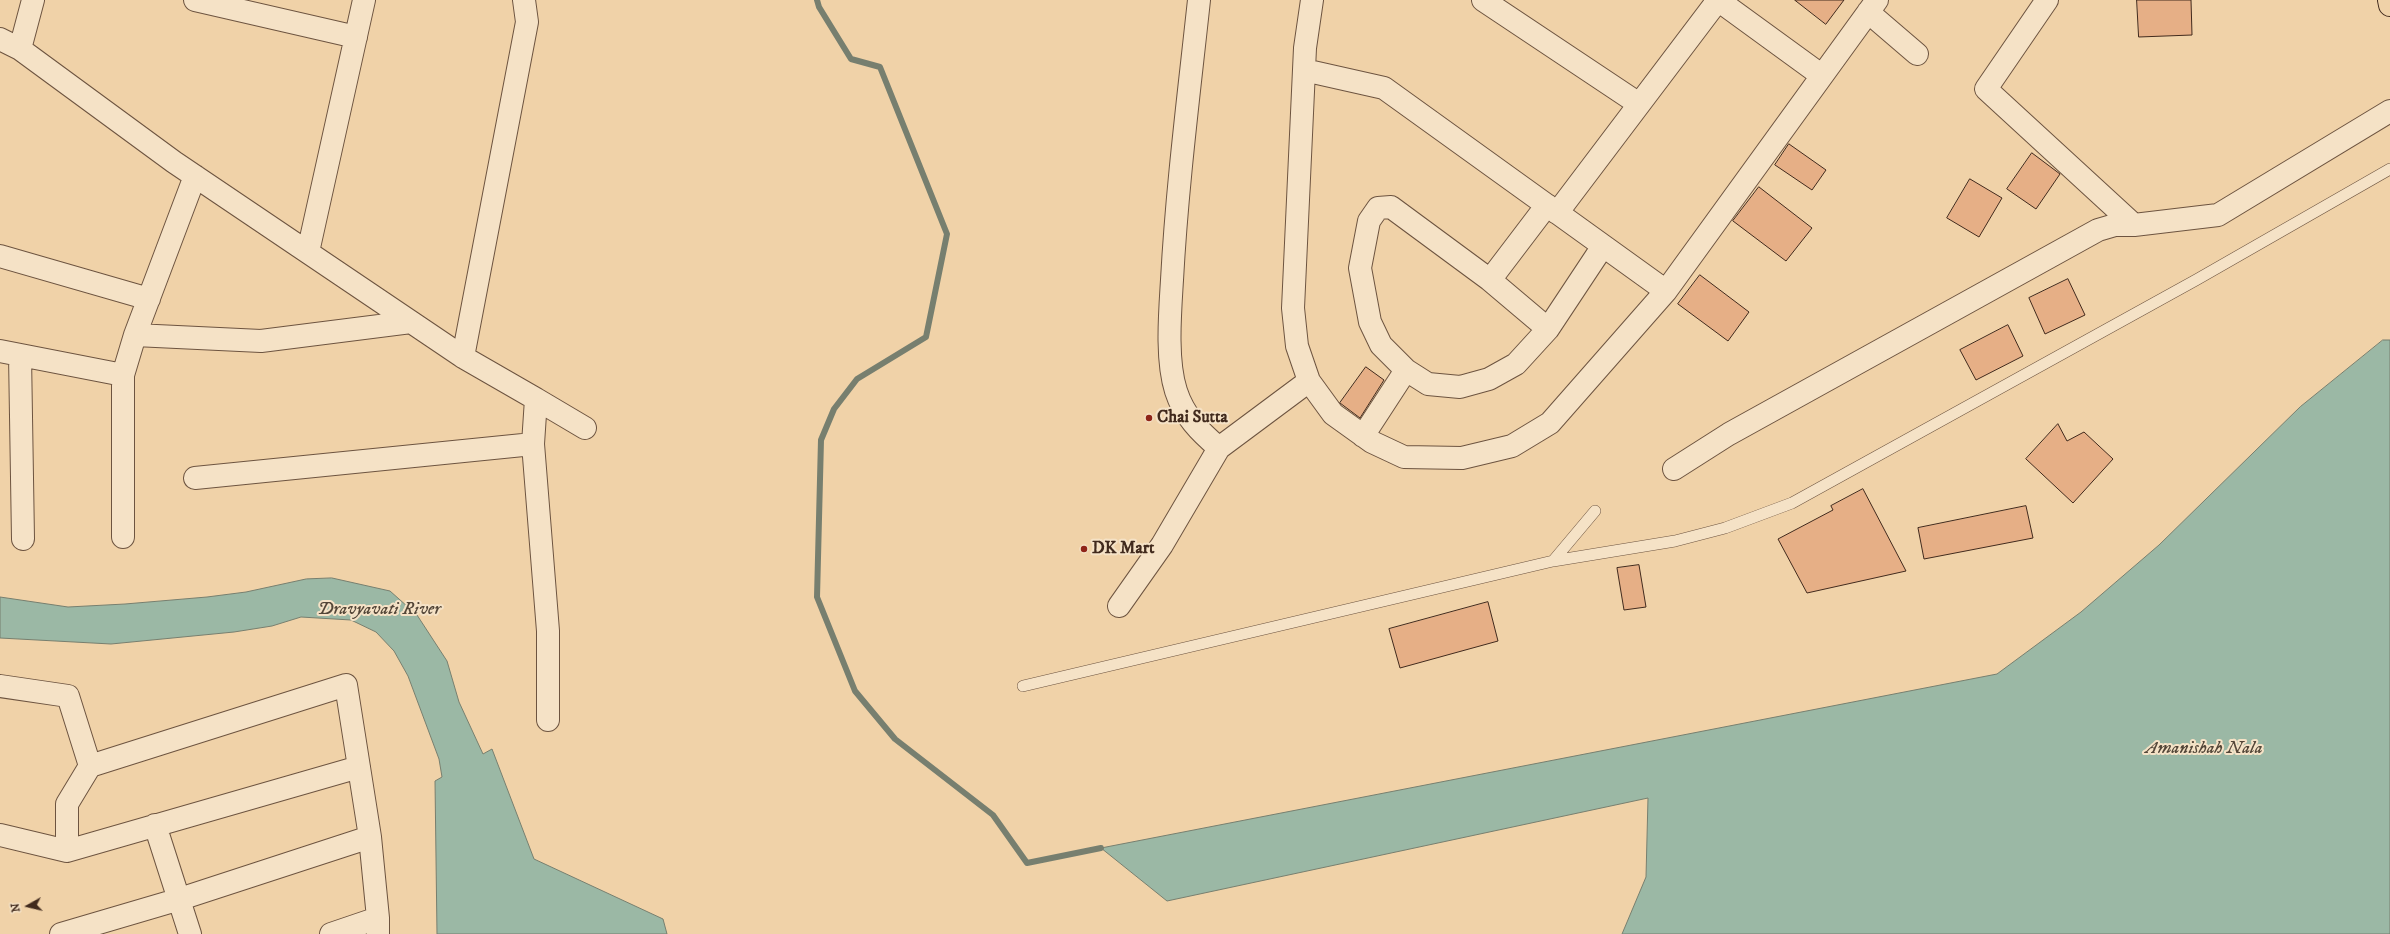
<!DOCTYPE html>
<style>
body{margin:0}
#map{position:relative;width:2390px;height:934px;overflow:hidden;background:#f0d2a8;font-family:"IM FELL DW Pica",serif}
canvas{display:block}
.north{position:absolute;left:8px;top:886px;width:40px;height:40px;-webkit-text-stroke:3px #f5e2c6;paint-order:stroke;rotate:262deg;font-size:11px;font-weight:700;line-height:16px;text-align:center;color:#412a1d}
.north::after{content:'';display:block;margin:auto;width:14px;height:18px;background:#412a1d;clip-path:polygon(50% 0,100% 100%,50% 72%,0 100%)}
</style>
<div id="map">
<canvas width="2390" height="934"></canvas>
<div class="north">N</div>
</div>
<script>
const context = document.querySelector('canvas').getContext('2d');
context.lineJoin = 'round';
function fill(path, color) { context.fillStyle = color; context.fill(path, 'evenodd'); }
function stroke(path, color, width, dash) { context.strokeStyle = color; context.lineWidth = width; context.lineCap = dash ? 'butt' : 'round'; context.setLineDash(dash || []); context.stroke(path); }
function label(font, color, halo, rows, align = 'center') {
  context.font = font + ' "IM FELL DW Pica",serif'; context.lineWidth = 4; context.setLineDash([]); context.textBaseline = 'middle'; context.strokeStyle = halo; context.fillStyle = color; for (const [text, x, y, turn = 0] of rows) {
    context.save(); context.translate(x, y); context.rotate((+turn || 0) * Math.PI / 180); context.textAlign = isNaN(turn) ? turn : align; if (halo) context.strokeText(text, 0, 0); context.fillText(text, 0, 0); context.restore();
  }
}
const water = new Path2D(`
 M2383,340H2390V934H1622L1646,877L1648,798L1167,901L1101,848L1997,674L2081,612L2159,545L2300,407Z
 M332,578L390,591L417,615L447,661L459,702L483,754L492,749L534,859L663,919L667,934H437L435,781L442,777L439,759L408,676L394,651L376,632L351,620L301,617L272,626L234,632L111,644L0,638V597L68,607L125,604L207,597L246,592L306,579Z`);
fill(water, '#9bb8a5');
stroke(water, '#777f6f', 1);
stroke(new Path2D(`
 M817,0L819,7L851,59L880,67L947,234L926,337L857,379L834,409L821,440L817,597L855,691L895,739L993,815L1027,863L1101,848`), '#777f6f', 6);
const building = new Path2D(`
 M1795,0H1844L1826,24Z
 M2137,0H2191L2192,35L2139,37Z
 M1789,144L1826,170L1812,190L1775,165Z
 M2032,153L2060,174L2036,209L2007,189Z
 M1970,179L2002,198L1979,237L1947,218Z
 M1759,187L1812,228L1786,261L1733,221Z
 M1700,275L1749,312L1728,341L1678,304Z
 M2068,279L2085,315L2045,334L2029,298Z
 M2008,325L2023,356L1976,380L1960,350Z
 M1366,367L1384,380L1360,418L1340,403Z
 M2058,424L2067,441L2084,432L2113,459L2073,503L2026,459Z
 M1863,489L1906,571L1807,593L1778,539L1833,510L1831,506Z
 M2026,506L2033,538L1924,559L1918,528Z
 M1639,565L1646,607L1624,610L1617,568Z
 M1488,602L1498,641L1400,668L1389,629Z`);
fill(building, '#e6af86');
stroke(building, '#412a1d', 1);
const lane = new Path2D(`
 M1553,561L1595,511
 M1023,686L1553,561L1675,541L1725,528L1792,503L2196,280L2390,169`);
const street = new Path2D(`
 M195,0L356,37
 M1199,0C1189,93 1177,187 1172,280C1170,313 1166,360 1176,391C1184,416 1200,432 1219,448
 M1312,0L1305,48L1293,308L1297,346L1309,381L1333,414L1372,442L1404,457L1462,458L1512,446L1550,423L1666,291L1877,0
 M1483,0L1639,104
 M1718,0L1821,75
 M2047,0L1986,89L2134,225
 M1868,12L1917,54
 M0,39L20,49L174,162L463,357L536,399L533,444L548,631V720
 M20,49L33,0
 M1304,70L1384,88L1666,291
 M1547,205L1490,280L1391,207L1378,208L1369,221L1360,268L1370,322L1381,345L1406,370L1428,384L1460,387L1489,379L1516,364L1548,329L1603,246
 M1557,213L1718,0
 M308,252L364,0
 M0,256L149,299
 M1490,280L1548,329
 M135,335L261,341L411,322
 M0,351L123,375
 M20,355L23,539
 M463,357L527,22L524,0
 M536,399L585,428
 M1363,436L1406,370
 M1674,469L1729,434L2098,230L2115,225H2134L2218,215L2390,111
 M195,478L533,444
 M123,537V375L135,335L195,176
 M1119,606L1162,545L1219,448L1309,381
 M0,686L68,696L90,766
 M359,767L67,851V804L90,766L346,685L370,837
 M155,825L190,934
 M0,835L67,851
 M61,934L180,899L370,837L378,918
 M331,934L378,918V934`);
const primary = new Path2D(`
 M2389,0L2390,5`);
stroke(lane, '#6d5440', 12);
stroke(street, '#6d5440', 24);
stroke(primary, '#412a1d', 24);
stroke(lane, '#f5e2c6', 11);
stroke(street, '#f5e2c6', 22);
stroke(primary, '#f0d2a8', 22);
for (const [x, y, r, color] of [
 [1149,418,4,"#8f2418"],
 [1084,549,4,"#8f2418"]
]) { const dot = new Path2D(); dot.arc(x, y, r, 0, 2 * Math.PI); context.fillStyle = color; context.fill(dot); stroke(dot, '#f5e2c6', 1.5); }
label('bold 17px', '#412a1d', '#f5e2c6', [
 ["Chai Sutta",1157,418],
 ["DK Mart",1092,549]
], 'left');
label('italic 18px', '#534638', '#f5e2c6', [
 ["Dravyavati River",379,610],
 ["Amanishah Nala",2204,749]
]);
</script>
